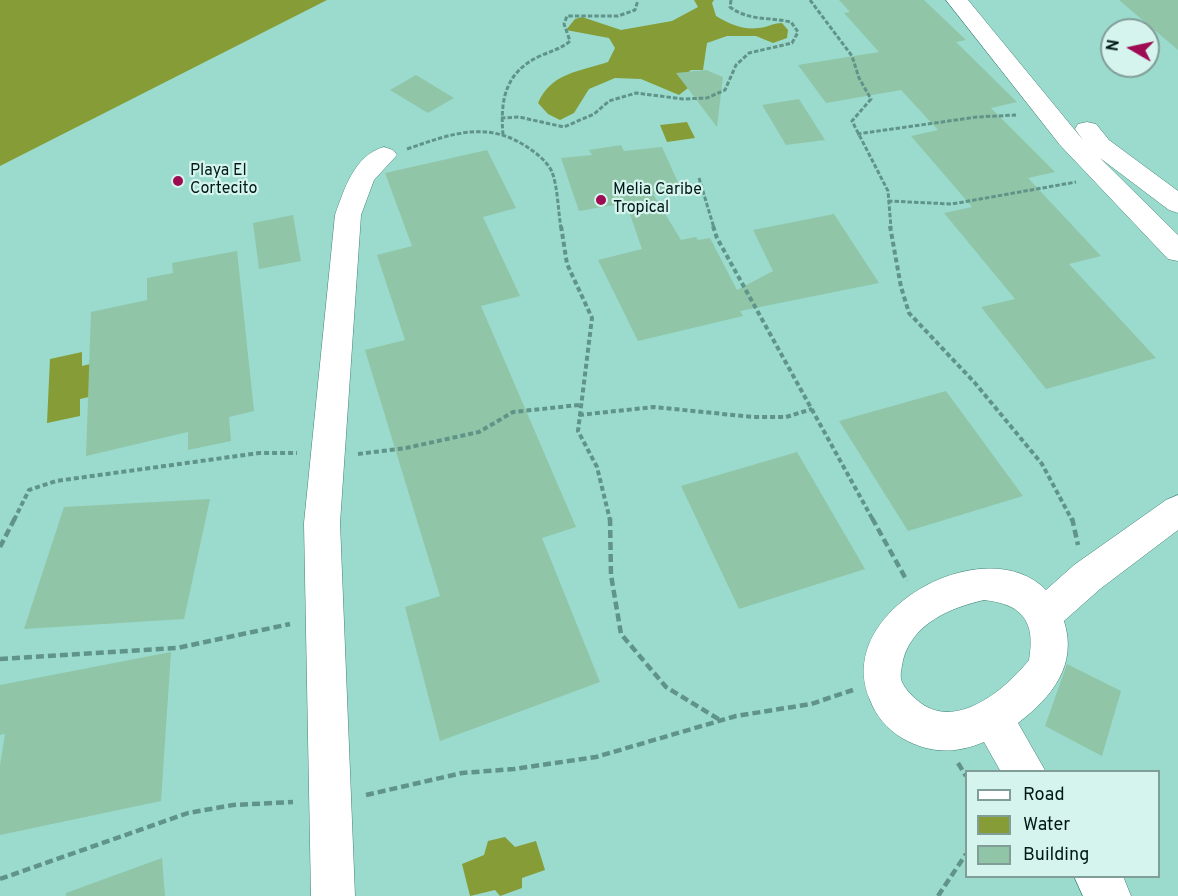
<!DOCTYPE html>
<style>
body{margin:0}
#map{position:relative;width:1178px;height:896px;overflow:hidden;background:#9adbcd;font-family:Overpass,sans-serif}
canvas{display:block}
.legend{position:absolute;left:965px;top:770px;width:195px;height:108px;box-sizing:border-box;background:#d5f4ed;border:2px solid #809d97;margin:0;padding:8px 10px;list-style:none;font-size:18px;color:#011a16}
.legend li{display:flex;align-items:center;gap:12px;height:30px}
.legend b{width:30px;border:2px solid #809d97}
.north{position:absolute;left:1100px;top:18px;width:60px;height:60px;box-sizing:border-box;background:#d5f4ed;border:2px solid #809d97;border-radius:50%;rotate:279deg;font-size:16px;font-weight:700;line-height:24px;text-align:center;color:#011a16}
.north::after{content:'';display:block;margin:auto;width:21px;height:27px;background:#9f0b53;clip-path:polygon(50% 0,100% 100%,50% 72%,0 100%)}
</style>
<div id="map">
<canvas width="1178" height="896"></canvas>
<ul class="legend">
<li><b style="height:8px;background:#fff"></b>Road</li>
<li><b style="height:16px;background:#869c36"></b>Water</li>
<li><b style="height:16px;background:#90c5a8"></b>Building</li>
</ul>
<div class="north">N</div>
</div>
<script>
const context = document.querySelector('canvas').getContext('2d');
context.lineJoin = 'round';
function fill(path, color) { context.fillStyle = color; context.fill(path, 'evenodd'); }
function stroke(path, color, width, dash) { context.strokeStyle = color; context.lineWidth = width; context.lineCap = dash ? 'butt' : 'round'; context.setLineDash(dash || []); context.stroke(path); }
function label(font, color, halo, rows, align = 'center') {
  context.font = font + ' Overpass,sans-serif'; context.lineWidth = 4.5; context.setLineDash([]); context.textBaseline = 'middle'; context.strokeStyle = halo; context.fillStyle = color; for (const [text, x, y, turn = 0] of rows) {
    context.save(); context.translate(x, y); context.rotate((+turn || 0) * Math.PI / 180); context.textAlign = isNaN(turn) ? turn : align; if (halo) context.strokeText(text, 0, 0); context.fillText(text, 0, 0); context.restore();
  }
}
fill(new Path2D(`
 M0,0H327L0,166Z
 M690,0H714L712,3L716,16C729,24 743,30 758,28C766,28 773,23 782,23L788,30L787,38L773,43L756,36H727L707,43L703,70H691L685,75L688,88L679,95L641,79L615,78L589,89L574,113L560,120L548,114L538,103C552,72 579,72 608,62L615,48L609,38L566,30L575,19L582,17L621,30L672,21L698,7L694,0Z
 M687,122L695,138L667,142L660,125Z
 M82,352V366L94,363L93,396L80,399V416L47,423L50,359Z
 M505,837L515,847L536,841L545,870L522,878V888L500,896L495,890L470,896L462,864L484,855L488,841Z`), '#869c36');
fill(new Path2D(`
 M839,0H924L966,40L956,42L1017,102L991,108L1055,172L1028,178L1101,256L1069,264L1156,358L1046,389L981,307L1015,299L944,213L972,207L911,136L938,130L901,90L826,103L798,65L879,52L844,13L850,12Z
 M1119,0H1178V50Z
 M706,70L723,77L717,127L676,73Z
 M416,75L454,98L428,113L390,90Z
 M799,99L825,140L786,145L762,105Z
 M621,145L624,151L662,147L681,189L653,194L681,240L696,237L698,240L710,238L737,290L773,271L753,230L834,214L879,283L740,311L743,316L638,341L598,260L642,249L626,203L579,211L561,158L592,155L589,150Z
 M487,150L516,208L483,217L520,296L481,306L576,527L542,538L600,682L440,741L405,607L440,596L365,350L405,340L377,255L412,246L385,173Z
 M293,215L301,261L259,269L253,223Z
 M237,251L254,411L229,417L231,441L188,450V432L86,456L91,312L147,300V278L173,273L172,263Z
 M946,391L1023,496L908,531L839,421Z
 M797,452L865,569L739,609L681,486Z
 M210,499L184,619L24,629L64,507Z
 M171,652L161,801L0,835V765L5,734L0,735V685Z
 M1067,664L1121,691L1102,756L1045,726Z
 M162,858L165,896H66V893Z`), '#90c5a8');
const minor = new Path2D(`
 M946,0H968L1083,140L1075,129L1078,124L1087,122L1096,124L1109,140L1178,191V213L1169,210L1100,158L1178,235V261L1168,259L1060,145Z
 M384,147L393,150L397,155L374,180L361,215L340,523L355,896H311L304,523L335,215C344,190 354,155 384,147Z
 M1178,495V530L1100,589L1064,621C1078,665 1052,697 1018,723L1046,772H1001L984,742C955,754 930,754 902,738C887,729 876,716 870,700C831,611 986,528 1046,590L1074,565L1166,500ZM984,600C1022,604 1036,621 1029,660C1005,690 954,733 917,700C912,696 905,689 902,682C899,676 902,667 903,660C913,623 950,608 984,600Z
 M1074,876H1123L1131,896H1083Z`);
stroke(minor, '#428276', 1);
stroke(new Path2D(`
 M810,0L852,56L859,78L871,99L852,121L888,191L891,228
 M501,118L519,117L564,127L594,114L609,101L636,93L683,99L707,98L725,90L736,65L749,53L792,43L798,32L791,22C770,17 748,21 730,7L731,0
 M857,134L977,117L1016,115
 M503,135C500,100 505,72 540,56C551,51 561,49 570,41L564,24L567,16H618L635,10L638,0
 M407,149C451,134 488,119 530,149C538,154 548,163 552,172C558,188 558,211 561,228
 M699,178L714,228
 M888,201L952,204L1076,182`), '#619489', 3, [4.5, 2]);
stroke(new Path2D(`
 M561,226L567,264L592,318L578,431L597,467L610,520
 M713,226L717,238L873,520
 M890,226L901,287L909,313L975,383L1042,464L1072,520
 M579,415L654,407L753,417H786L812,409
 M358,454L406,448L479,432L513,412L579,405
 M14,520L29,490L56,481L259,453H297`), '#619489', 4, [5, 3]);
stroke(new Path2D(`
 M610,518L611,575L621,634L666,687L720,720
 M872,518L907,581
 M1072,518L1078,545
 M0,547L15,518
 M0,659L177,648L290,624
 M958,763L966,776
 M366,795L462,773L514,769L596,757L736,716L811,704L853,690
 M0,879L188,813L233,805L293,802
 M938,896L966,854`), '#619489', 4.5, [8, 4]);
fill(minor, '#fff');
for (const [x, y, r, color] of [
 [178,181,6,"#9f0b53"],
 [601,200,6,"#9f0b53"]
]) { const dot = new Path2D(); dot.arc(x, y, r, 0, 2 * Math.PI); context.fillStyle = color; context.fill(dot); stroke(dot, '#d5f4ed', 2); }
label('16px', '#011a16', '#d5f4ed', [
 ["Playa El",190,172],
 ["Cortecito",190,190],
 ["Melia Caribe",613,191],
 ["Tropical",613,209]
], 'left');
</script>
